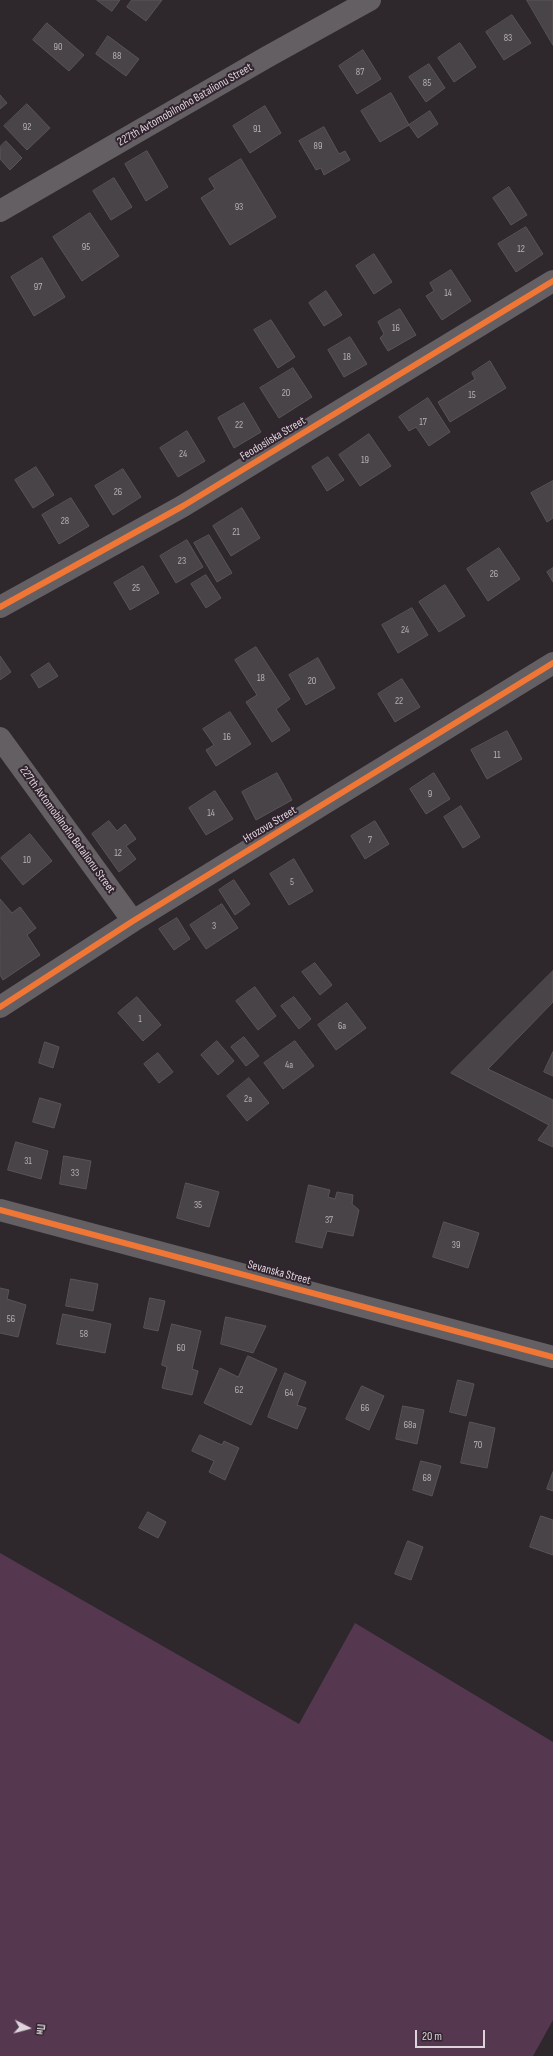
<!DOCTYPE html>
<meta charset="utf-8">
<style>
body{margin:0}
#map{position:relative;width:553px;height:2056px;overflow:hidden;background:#2e282d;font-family:"Sofia Sans Condensed",sans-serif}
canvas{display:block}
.north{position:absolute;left:8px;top:2008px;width:40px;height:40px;-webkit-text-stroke:3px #32242f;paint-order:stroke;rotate:96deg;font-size:11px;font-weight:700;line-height:16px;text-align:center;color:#ddd4db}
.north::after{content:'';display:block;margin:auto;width:14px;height:18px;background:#ddd4db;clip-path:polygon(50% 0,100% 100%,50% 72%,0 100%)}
.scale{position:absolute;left:415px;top:2030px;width:70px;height:18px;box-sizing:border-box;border:2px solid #ddd4db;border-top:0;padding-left:5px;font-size:12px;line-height:14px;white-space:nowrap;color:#ddd4db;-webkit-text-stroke:3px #32242f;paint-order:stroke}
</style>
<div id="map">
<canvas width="553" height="2056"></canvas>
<div class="north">Пн</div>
<div class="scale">20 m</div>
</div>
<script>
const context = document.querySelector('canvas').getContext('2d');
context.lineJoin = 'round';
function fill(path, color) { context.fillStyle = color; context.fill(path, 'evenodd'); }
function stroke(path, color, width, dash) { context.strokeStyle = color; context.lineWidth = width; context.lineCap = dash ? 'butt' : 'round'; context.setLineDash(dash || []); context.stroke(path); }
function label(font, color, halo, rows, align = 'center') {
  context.font = font + ' "Sofia Sans Condensed",sans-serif'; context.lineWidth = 4; context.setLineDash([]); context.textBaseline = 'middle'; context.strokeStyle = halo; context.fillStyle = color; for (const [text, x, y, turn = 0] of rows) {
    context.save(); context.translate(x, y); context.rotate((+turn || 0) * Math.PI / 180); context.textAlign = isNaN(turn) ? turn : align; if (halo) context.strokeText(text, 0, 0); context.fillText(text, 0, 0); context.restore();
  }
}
fill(new Path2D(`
 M0,1553L299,1724L355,1623L553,1742V2020L533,2056H0Z`), '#553850');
const building = new Path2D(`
 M97,0H120L112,11Z
 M132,0H162L146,21L127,7Z
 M527,0H553V45Z
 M512,15L531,43L504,60L486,32Z
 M47,23L84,55L69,71L33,40Z
 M108,36L139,59L126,76L96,54Z
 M460,43L476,67L454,82L438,58Z
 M363,50L381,79L357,94L339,66Z
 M429,64L445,88L426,102L409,77Z
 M391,93L409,125L380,142L361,111Z
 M0,95L7,103L0,109Z
 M27,104L50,128L27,150L4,126Z
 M265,106L281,133L250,153L233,126Z
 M430,111L438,124L418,138L409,125Z
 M324,127L339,154L345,151L350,160L324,175L321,168L316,170L299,141Z
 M6,141L22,158L10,170L0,159V147Z
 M147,151L168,187L146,201L125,164Z
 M241,159L276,217L230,245L201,198L215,189L209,179Z
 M114,178L132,207L111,220L93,191Z
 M509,187L527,215L511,225L493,198Z
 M90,213L119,256L82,281L53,237Z
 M526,227L543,254L516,272L498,244Z
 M374,254L392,282L374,294L356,266Z
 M42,258L65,297L34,316L11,277Z
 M451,270L471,301L442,320L426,296L434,291L430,283Z
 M326,291L342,315L324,326L309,303Z
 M400,309L416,335L388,351L380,338L384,334L378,322Z
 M271,320L295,357L278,368L254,330Z
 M350,337L367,364L344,377L328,350Z
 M490,361L506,388L450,422L438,402L475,379L472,373Z
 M293,368L312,397L279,418L260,388Z
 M428,398L450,432L429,446L416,427L409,431L399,417Z
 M244,403L261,432L234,448L218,418Z
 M187,431L205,461L178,477L160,448Z
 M369,434L391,466L360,486L339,455Z
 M328,457L344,480L327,491L312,467Z
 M36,467L54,495L33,508L15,480Z
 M123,469L141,497L113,515L95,486Z
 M553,481V518L547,522L531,493Z
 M71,498L89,526L59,544L42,515Z
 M242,508L260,538L231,556L213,526Z
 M209,535L232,573L217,582L194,543Z
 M187,540L203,567L176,583L160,556Z
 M499,548L520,579L488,601L467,569Z
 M143,566L159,593L130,610L114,583Z
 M553,568V582L547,572Z
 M206,575L221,598L206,608L191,584Z
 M445,585L465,616L439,632L419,602Z
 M412,608L428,635L398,653L382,625Z
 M256,647L290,699L276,709L290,730L272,742L246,702L257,695L235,660Z
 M0,656L11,672L0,680Z
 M318,658L335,688L306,705L289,675Z
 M49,663L58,676L39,688L31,675Z
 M402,679L420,707L395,722L378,694Z
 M230,712L251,744L216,766L206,750L214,745L203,729Z
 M507,731L522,759L487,779L471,750Z
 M277,773L292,800L256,820L242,792Z
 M434,773L450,799L426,814L410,789Z
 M215,791L233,819L206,835L189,808Z
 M461,806L480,837L463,848L444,817Z
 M109,821L117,831L125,824L136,839L126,846L136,859L119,872L92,834Z
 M375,821L389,844L365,859L351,836Z
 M30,834L52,861L23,885L1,858Z
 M294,859L313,891L289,905L270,874Z
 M234,880L250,904L235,915L219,890Z
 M0,899L12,913L20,907L36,928L27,935L40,955L3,980L0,975Z
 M222,904L238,928L206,949L190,925Z
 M177,918L190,939L174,950L159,929Z
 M315,963L332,985L320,995L302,972Z
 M553,971V1002L488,1069L553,1100V1147L538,1140L549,1125L451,1073Z
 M255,987L276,1016L258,1030L236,1001Z
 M137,997L161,1025L143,1041L118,1013Z
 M294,997L311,1019L299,1029L281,1006Z
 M347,1003L366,1028L336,1050L318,1025Z
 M244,1037L259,1056L246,1066L231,1047Z
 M217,1041L234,1061L218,1075L201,1055Z
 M295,1041L314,1066L283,1089L264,1063Z
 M45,1042L59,1047L53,1068L39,1063Z
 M553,1052V1076L544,1072Z
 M158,1053L173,1072L159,1083L144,1064Z
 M249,1078L269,1103L247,1121L227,1096Z
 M40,1098L61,1104L54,1128L33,1122Z
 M16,1142L48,1151L41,1179L8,1170Z
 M64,1156L91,1161L86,1189L60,1184Z
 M186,1183L219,1192L209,1227L177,1218Z
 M309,1185L330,1190L328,1197L335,1199L337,1192L353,1195L352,1204L359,1210L353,1236L327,1231L322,1248L296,1242Z
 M444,1222L479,1233L468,1268L433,1257Z
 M71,1279L98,1284L93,1311L66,1306Z
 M0,1288L9,1290L7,1299L26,1305L18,1337L0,1333Z
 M150,1298L165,1301L158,1331L144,1328Z
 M63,1314L111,1324L105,1353L57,1344Z
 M226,1317L266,1326L253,1353L221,1344Z
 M172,1324L201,1331L192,1369L198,1371L192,1395L162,1388L167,1367L162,1365Z
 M248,1356L277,1369L251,1425L204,1403L220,1368L238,1377Z
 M285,1373L306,1382L297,1405L306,1408L297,1429L268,1417Z
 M458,1380L474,1384L466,1416L450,1412Z
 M362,1386L384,1396L369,1430L346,1419Z
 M403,1406L424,1410L417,1444L396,1439Z
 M470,1422L495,1428L487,1468L461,1463Z
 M200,1435L222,1445L224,1441L239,1448L225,1480L209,1472L214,1461L192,1451Z
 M421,1461L441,1466L432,1496L413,1490Z
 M553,1472V1491L547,1489Z
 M148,1512L166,1522L158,1538L139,1528Z
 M541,1516L553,1520V1555L530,1547Z
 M408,1541L423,1547L411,1580L395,1574Z`);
fill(building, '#484447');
stroke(building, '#595458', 1);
stroke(new Path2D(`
 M0,211L267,57L370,0
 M0,607L183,506L553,281
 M0,738L133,921
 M0,1007L133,921L553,663
 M0,1210L553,1357`), '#635f62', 22);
stroke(new Path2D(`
 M0,607L183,506L553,281
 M0,1007L133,921L553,663
 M0,1210L553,1357`), '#f07635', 6);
label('10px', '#b8b0b6', null, [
 ["83",508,38],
 ["90",58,47],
 ["88",117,56],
 ["87",360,72],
 ["85",427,83],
 ["92",27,127],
 ["91",257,129],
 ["89",318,146],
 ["93",239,207],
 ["95",86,247],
 ["12",521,249],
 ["97",38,287],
 ["14",448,293],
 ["16",396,328],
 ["18",347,357],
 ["20",286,393],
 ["15",472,395],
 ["17",423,422],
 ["22",239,425],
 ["24",183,454],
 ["19",365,460],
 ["26",118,492],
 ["28",65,521],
 ["21",236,532],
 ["23",182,561],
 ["26",494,574],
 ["25",136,588],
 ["24",405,630],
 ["18",261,678],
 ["20",312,681],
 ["22",399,701],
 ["16",227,737],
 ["11",497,755],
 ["9",430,794],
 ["14",211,813],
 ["7",370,840],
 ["12",118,853],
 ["10",27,860],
 ["5",292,882],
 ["3",214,926],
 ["1",140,1019],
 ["6а",342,1026],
 ["4а",289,1065],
 ["2а",248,1099],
 ["31",28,1161],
 ["33",75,1173],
 ["35",198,1205],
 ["37",329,1220],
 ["39",456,1245],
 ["56",11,1319],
 ["58",84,1334],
 ["60",181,1348],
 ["62",239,1390],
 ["64",289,1393],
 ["66",365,1408],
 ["68а",410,1425],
 ["70",478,1445],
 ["68",427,1478]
]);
label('12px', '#ddd4db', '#32242f', [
 ["227th Avtomobilnoho Batalionu Street",185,105,-30],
 ["Feodosiiska Street",273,439,-31],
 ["Hrozova Street",270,825,-31],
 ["227th Avtomobilnoho Batalionu Street",67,830,54],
 ["Sevanska Street",279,1273,15]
]);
</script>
